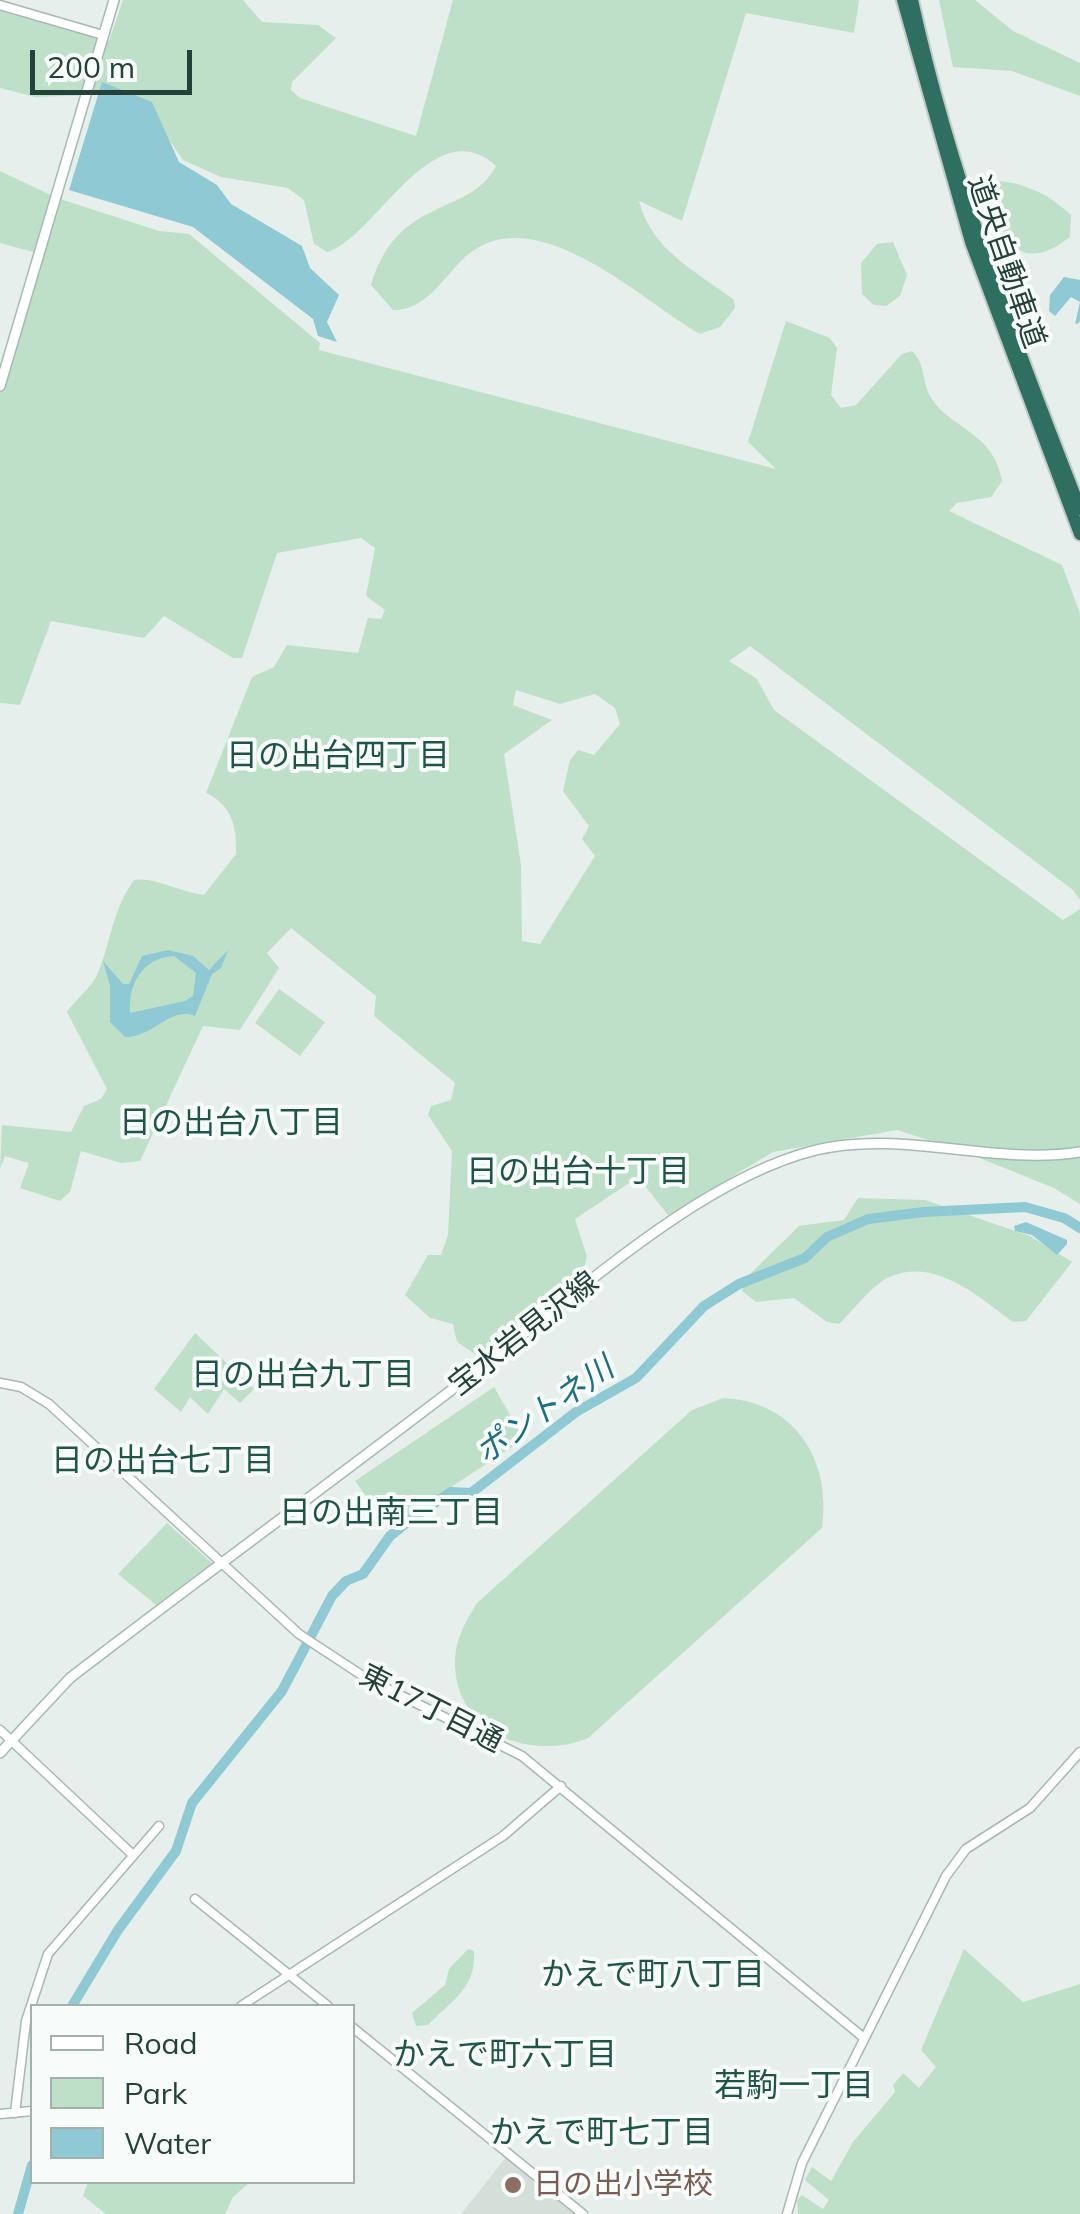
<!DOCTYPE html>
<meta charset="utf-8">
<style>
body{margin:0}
#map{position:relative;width:1080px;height:2214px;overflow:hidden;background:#e6efeb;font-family:Mulish,sans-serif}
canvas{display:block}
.legend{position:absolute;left:30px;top:2004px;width:325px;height:180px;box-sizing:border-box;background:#f7fbf9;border:2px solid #a3b1ad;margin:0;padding:12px 18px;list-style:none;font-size:30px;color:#24423a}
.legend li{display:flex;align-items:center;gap:20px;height:50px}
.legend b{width:50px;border:2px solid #a3b1ad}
.scale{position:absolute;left:30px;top:50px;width:162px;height:45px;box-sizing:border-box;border:5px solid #24423a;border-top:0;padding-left:12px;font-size:30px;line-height:35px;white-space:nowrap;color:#24423a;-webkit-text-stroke:8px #f7fbf9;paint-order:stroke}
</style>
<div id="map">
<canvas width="1080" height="2214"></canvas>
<ul class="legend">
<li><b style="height:12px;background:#fff"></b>Road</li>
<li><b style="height:28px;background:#bfe0c8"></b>Park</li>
<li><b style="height:28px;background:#8ec9d4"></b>Water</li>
</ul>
<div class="scale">200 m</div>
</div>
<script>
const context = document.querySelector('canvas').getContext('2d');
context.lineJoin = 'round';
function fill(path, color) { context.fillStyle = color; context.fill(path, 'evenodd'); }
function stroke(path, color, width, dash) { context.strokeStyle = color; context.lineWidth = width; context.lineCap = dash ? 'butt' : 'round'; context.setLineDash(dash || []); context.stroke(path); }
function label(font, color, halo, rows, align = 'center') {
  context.font = font + ' Mulish,"Noto Sans JP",sans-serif'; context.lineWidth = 8; context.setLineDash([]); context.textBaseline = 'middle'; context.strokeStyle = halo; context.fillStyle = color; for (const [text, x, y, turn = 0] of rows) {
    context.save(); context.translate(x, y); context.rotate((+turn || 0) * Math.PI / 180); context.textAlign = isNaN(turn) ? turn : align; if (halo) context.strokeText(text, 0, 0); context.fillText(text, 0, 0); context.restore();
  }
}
fill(new Path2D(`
 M507,2156L578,2214H461Z`), '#d4dfda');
fill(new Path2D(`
 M123,0H243L262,22L318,25L336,38L292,82L291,90L300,98L416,136L453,0H859L854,33L746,13L682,221L639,201C652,251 695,270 734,300L735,308L720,327L700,334C639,299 528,190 460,262C441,282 423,311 393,310L371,285C398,194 469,218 496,166C433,108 375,239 327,252L314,244L304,200L288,188L221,177L183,160L150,112L122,94L35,97L0,88V3L109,41Z
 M939,0H975L1013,31L1080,63V96L1012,71L953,67Z
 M0,171L57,198L159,231L189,234L320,343L319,350L776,469L748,442L786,321L830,338L837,348L831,395L841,408L856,405L902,354L912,351C925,363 922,379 929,394C946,428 994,430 1002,481L991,497L957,503L949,511L1062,565L1080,613V900L1073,890L750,646L729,661L757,679L774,710L1063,920L1080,909V1204L1054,1188L962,1151L897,1130L773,1152L668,1215L638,1177L575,1219L587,1257L583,1271L559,1287L478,1356L457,1342L453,1324L430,1318L405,1295L428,1255H441L448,1235L452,1151L428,1115L431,1106L451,1100L455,1083L374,1016L376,996L291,928L267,953L279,968L240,1030L203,1026L140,1161L121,1163L81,1151L70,1192L60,1201L20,1188L29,1163L5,1156L0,1169L2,1125L71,1132L84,1106L101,1099L107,1089L67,1012C75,1000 92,987 97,975C111,943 112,910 134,880C156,877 178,892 204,895L236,854C237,827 232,805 206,793L252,677L274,667L287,645L358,653L368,618L381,619L385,610L366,596L375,548L361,538L277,553L242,658H233L164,616L144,638L51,621L20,705L0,703V392L44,255L0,243ZM516,690L560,704L595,694L615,708L620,724L594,755L578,750L570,760L563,791L589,826L582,839L595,856L540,944L522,941L521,865L504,754L552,720L513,705Z
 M989,180C1023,182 1046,192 1071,215L1070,237C1014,281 996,229 989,180Z
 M893,242L907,275L900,296L886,306L874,305L862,294L861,263L877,244Z
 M279,989L325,1022L300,1056L255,1023Z
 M858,1198L925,1200L1030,1236L1072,1262L1026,1321L1013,1322C980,1298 937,1258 892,1276C873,1283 853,1311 839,1324L827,1322L794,1298L756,1302L742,1291L747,1277L799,1226L844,1220Z
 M195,1333L254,1389L240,1403L224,1389L208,1414L190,1397L181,1412L154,1389Z
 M494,1387L524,1439L389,1528L355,1481Z
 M723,1398C794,1401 832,1459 822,1528L588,1738C530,1762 454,1732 455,1661C455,1639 466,1621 477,1603L692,1410Z
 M167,1523L212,1563L156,1605L118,1574Z
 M468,1949L474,1951C477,1988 450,2002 428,2025L416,2026L412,2013L445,1985L449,1969Z
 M964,1949L1023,2002L1080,1984V2214H798L797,2200L802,2195L823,2209L829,2200L805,2180L812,2167L831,2181L853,2142L895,2092L893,2085L903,2073L919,2088L936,2067L921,2050Z
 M88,2182H250L233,2197L225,2214H106L83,2196Z`), '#bfe0c8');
fill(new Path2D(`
 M102,82L152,102L179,162L217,185L231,204L302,246L310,268L339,295L327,322L337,342L318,336L313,319L193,227L69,190Z
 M1064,277L1080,280V321L1079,323L1075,324L1080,302L1071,297L1055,316L1049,311L1050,295Z
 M168,950L193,956L209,970L228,950L221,968L212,974L195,1016C170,1006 153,1038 125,1037L110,1022V986L103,961L123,984H129L142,956ZM174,956L196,973L193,996L185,1001L130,1013C128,984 142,958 174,956Z
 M1026,1222L1067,1240V1244L1057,1255L1032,1235L1015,1231L1014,1226Z`), '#8ec9d4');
stroke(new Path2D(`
 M72,2006L118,1930L176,1851L192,1803L282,1691L332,1596L346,1581L363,1574L390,1536L415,1516L451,1492L471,1493L576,1412L636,1378L704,1306L739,1284L805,1258L827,1237L868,1219L924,1212L1025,1207L1064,1218L1080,1228
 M18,2214L32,2165`), '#8ec9d4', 10);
const tertiary = new Path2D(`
 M0,5L103,35
 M0,1383L21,1387L49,1404L299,1634L366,1678L522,1756L864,2038
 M0,1730L133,1855
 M195,1899L328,2006
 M241,2006L503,1836L561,1786
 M352,2027L583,2214
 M15,2113L26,2021L48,1954L159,1826
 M0,2114L32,2111
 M787,2214L802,2163L946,1876L966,1849L1030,1808L1080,1752`);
const secondary = new Path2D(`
 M0,386L114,0
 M0,1753L70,1678C204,1575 341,1475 475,1372C571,1299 698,1179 816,1150C903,1129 992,1166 1080,1152`);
const motorway = new Path2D(`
 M903,0L971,242L1080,534
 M912,0C950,175 1015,343 1080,509`);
stroke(tertiary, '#a8b8b2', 11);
stroke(secondary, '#a4bbb3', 12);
stroke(motorway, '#c2cac8', 16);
stroke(tertiary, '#fff', 8);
stroke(secondary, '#fff', 9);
stroke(motorway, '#2f6f62', 12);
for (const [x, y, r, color] of [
 [513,2185,10,"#8d6e63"]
]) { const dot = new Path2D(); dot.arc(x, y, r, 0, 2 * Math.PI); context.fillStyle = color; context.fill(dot); stroke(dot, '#f7fbf9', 4); }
label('30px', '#24423a', '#f7fbf9', [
 ["道央自動車道",1006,262,71],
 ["宝水岩見沢線",524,1334,-38],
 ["東17丁目通",431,1709,27]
]);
label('30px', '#785e54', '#f7fbf9', [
 ["日の出小学校",533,2185]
], 'left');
label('32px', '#1f5548', '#f7fbf9', [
 ["日の出台四丁目",338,756],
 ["日の出台八丁目",231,1123],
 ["日の出台十丁目",578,1172],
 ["日の出台九丁目",303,1375],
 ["日の出台七丁目",163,1461],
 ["日の出南三丁目",391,1513],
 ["かえで町八丁目",653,1975],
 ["かえで町六丁目",505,2055],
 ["若駒一丁目",794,2086],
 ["かえで町七丁目",602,2133]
]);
label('italic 32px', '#1c6f80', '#f7fbf9', [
 ["ポントネ川",545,1411,-35]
]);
</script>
